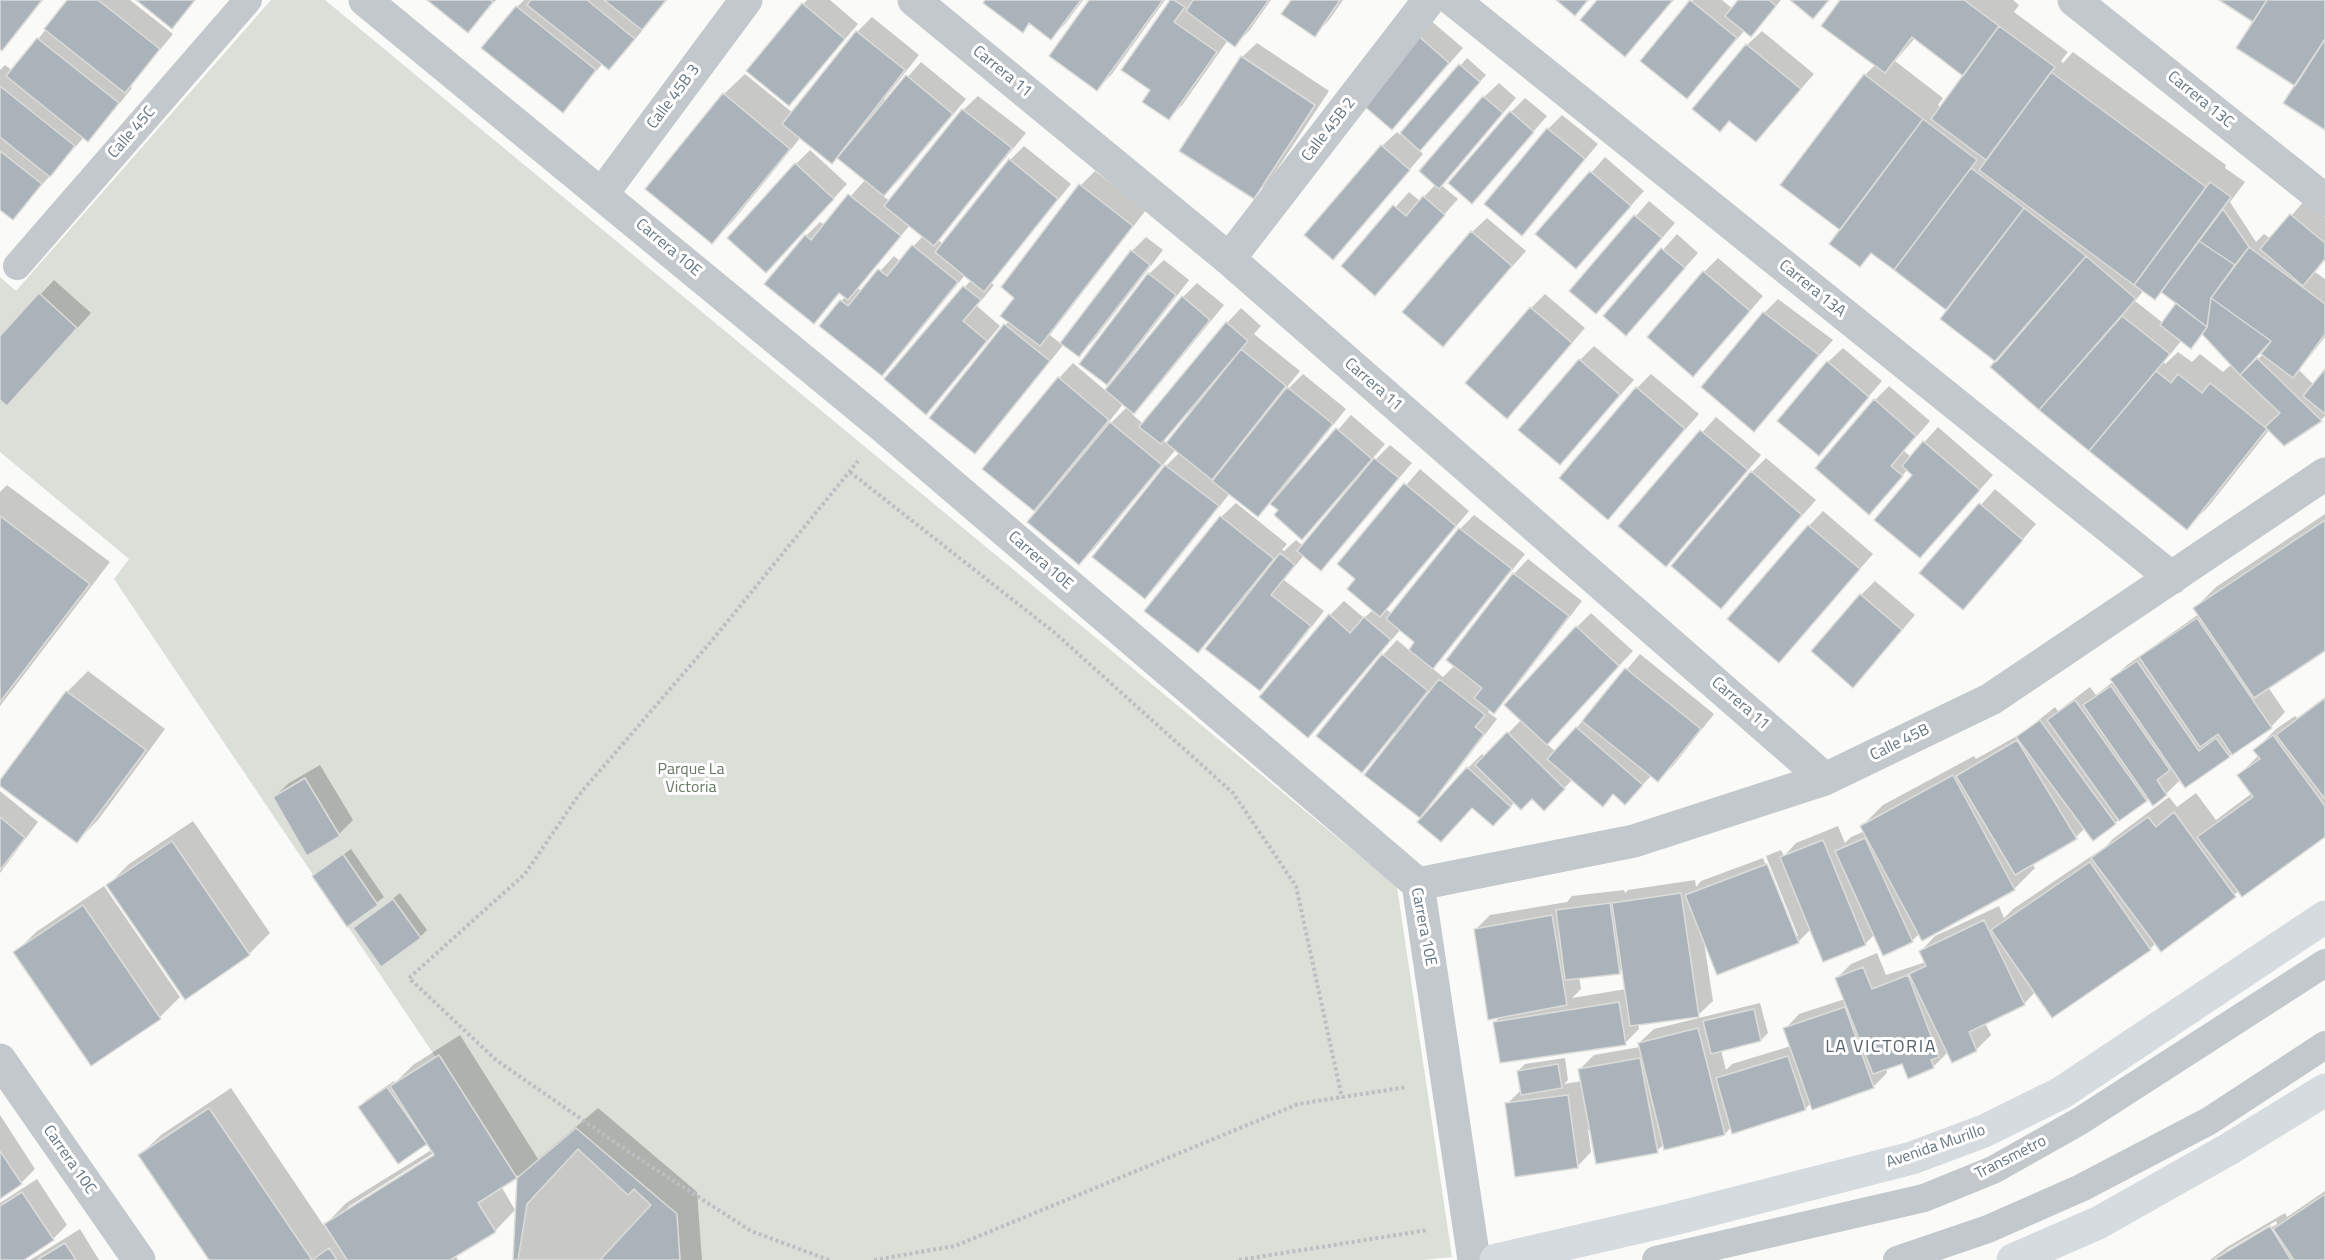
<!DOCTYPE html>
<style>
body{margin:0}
canvas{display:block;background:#fafaf8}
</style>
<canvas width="2325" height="1260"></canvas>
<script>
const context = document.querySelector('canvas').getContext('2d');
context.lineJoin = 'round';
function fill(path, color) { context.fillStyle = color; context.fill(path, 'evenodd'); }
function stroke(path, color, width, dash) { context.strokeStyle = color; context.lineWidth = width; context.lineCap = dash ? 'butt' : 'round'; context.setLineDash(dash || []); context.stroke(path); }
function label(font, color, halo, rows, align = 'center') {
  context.font = font + ' "Titillium Web",sans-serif'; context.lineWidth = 6; context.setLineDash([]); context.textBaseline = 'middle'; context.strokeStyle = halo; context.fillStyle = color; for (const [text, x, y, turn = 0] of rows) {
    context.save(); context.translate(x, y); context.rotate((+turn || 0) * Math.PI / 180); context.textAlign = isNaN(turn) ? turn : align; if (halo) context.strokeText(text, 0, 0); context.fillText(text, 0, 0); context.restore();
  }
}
fill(new Path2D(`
 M271,0H325L1397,887L1452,1257L1422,1260H680L677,1214L576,1128L517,1178L114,579L129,559L0,452V277L16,291Z`), '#dadfd7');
fill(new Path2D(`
 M0,0H43L16,34L0,50Z
 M69,0H130L173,34L130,86L132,88L102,125L87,140L84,137L13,218L0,208V70L5,65L13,71Z
 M430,0H496L468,31Z
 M524,0H667L624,53L609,68L603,63L563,111L517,7Z
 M807,0H830L858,24L789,104L749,71Z
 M987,0H1083L1065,24L1051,38L1031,22L1023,31Z
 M1091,0H1165L1112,74L1097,89Z
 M1172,0H1271L1249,31L1235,45L1228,40L1183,104L1169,118L1152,89Z
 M1292,0H1343L1329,20L1315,35Z
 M1599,0H1674L1625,55Z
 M1693,0H1722L1733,9L1740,0H1781L1758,28L1745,30L1687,97L1643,61Z
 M1842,0H2013L2019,5L2014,12L2068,52L2061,61L2063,63L2073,52L2226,165L2225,168L2245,182L2230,202L2256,242L2264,234L2271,239L2305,200L2325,217V260L2315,272L2325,279V337L2299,370L2314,385L2325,372V416L2321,420L2270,429L2208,507L2187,528L1992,367L1997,361L1953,302L1946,308L1873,252L1860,265L1847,223L1865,75L1876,64ZM1915,38L1965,75L1941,108L1938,105L1943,98L1895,61ZM2144,290L2155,298L2162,291L2178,303L2163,323L2135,301ZM2203,333L2232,364L2223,372L2200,354L2192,362L2178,352L2165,364L2164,362L2182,340L2191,347ZM2271,340L2272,341L2263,354L2247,370L2245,368Z
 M872,17L919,55L884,99L886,101L921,62L966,99L899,180L883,196L890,201L963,110L978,96L1026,133L938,240L943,244L1010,160L1024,146L1071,184L991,283L994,285L977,306L1000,326L940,398L886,379L971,280L965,275L896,360L882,374L841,301L846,296L841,292L814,322L806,236L820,222L825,225L866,179L838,156L801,137L733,221L712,242L724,94L745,74L793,113L857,32ZM910,225L923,236L900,261L894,256L862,291L857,288Z
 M1430,20L1463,48L1392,128L1416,34Z
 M1762,31L1814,74L1756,140L1747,45Z
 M1257,43L1329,91L1268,183L1253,197L1242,57Z
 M1467,58L1486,75L1419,150L1423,154L1333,258L1306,235L1382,146L1397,132L1400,135Z
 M1499,83L1516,98L1441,185L1458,199L1375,293L1343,266L1409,192L1420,201L1436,184L1484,97Z
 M1525,98L1547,116L1472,202L1511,112Z
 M1562,115L1598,144L1522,234L1548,129Z
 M810,150L847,184L780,257L796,164Z
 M1605,157L1644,191L1576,267L1538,234Z
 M1095,171L1146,210L1050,335L1061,344L1132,251L1146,237L1163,250L1093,341L1079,355L1064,344L989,438L975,452L1005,325L1010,321L1016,298L1003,287L1081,185Z
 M1649,201L1675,223L1610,298L1571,291Z
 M1487,218L1526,251L1443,345L1472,232Z
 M1677,234L1698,253L1626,334L1605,316Z
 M1718,258L1763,296L1707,360L1704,272Z
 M1164,260L1189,280L1121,369L1106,383L1149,274Z
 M54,280L91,313L21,390L0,398V338Z
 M1197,283L1224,305L1148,398L1132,414L1143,424L1227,323L1241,308L1261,326L1254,334L1300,371L1287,387L1288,389L1303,374L1346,409L1282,489L1284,491L1351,415L1385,444L1373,458L1375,460L1390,445L1412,463L1321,569L1304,555L1284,580L1324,611L1274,675L1260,689L1233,611L1198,651L1146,610L1221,517L1236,503L1287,544L1282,550L1284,551L1296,540L1303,546L1357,481L1355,479L1302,538L1281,510L1271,502L1258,515L1230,493L1159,583L1145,597L1094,557L1166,466L1180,452L1176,449L1094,549L1079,563L1037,512L984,469L1059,378L1073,363L1106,391L1183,297ZM1123,404L1127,407L1110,424L1108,423ZM1191,410L1193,411L1168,444L1163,440Z
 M1545,294L1585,328L1521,402L1531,308Z
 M1778,299L1833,340L1754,430L1764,313Z
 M1594,346L1634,380L1560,463L1580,360Z
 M1843,348L1882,381L1819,454L1828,362Z
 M1651,374L1699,414L1608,518L1637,388Z
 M1889,386L1930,421L1904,451L1911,457L1938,427L1993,475L1920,556L1914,475L1908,469L1883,498L1875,400Z
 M1716,417L1761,455L1680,550L1620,526Z
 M1766,458L1816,500L1721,607L1752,472Z
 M1420,469L1469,511L1386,609L1392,614L1460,529L1474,515L1525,554L1447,652L1432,668L1443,677L1455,665L1514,574L1528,559L1582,601L1508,697L1494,712L1491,709L1488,712L1497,719L1434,801L1420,816L1397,735L1395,733L1362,771L1318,736L1383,655L1397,640L1410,651L1416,642L1401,629L1308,736L1330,615L1344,601L1364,618L1373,610L1357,579L1339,564Z
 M7,485L110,562L0,706V492Z
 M1995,489L2036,524L1977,593L1921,573Z
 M1823,511L1873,554L1779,661L1809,526Z
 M2325,514V649L2268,687L2285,712L2271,727L2229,756L2181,779L2166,794L2149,798L2093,839L2085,828L2076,837L2032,863L2035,868L2014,889L1920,933L1913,940L1884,954L1875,934L1865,944L1811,929L1798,942H1704L1713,1001L1698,1015L1638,1023L1639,1029L1625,1043L1495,1022L1501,1016L1476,929L1490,915L1567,902L1572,896L1624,890L1625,893L1628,890L1695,880L1696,887L1701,881L1763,858L1794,936H1798L1766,856L1781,850L1784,856L1796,843L1838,826L1845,843L1851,837L1865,831L1862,826L1883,805L1974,756L1976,759L2024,732L2055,707L2058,711L2090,687L2096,695L2114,681L2112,679L2127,665L2199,614L2195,608L2216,587ZM1623,968L1626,989L1572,998L1581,989L1579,977L1619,972Z
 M1875,581L1915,615L1867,671L1861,595Z
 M1591,613L1633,651L1546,743L1556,752L1640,654L1714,714L1673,766L1658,780L1652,775L1625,803L1614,793L1602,805L1573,779L1544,809L1532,797L1515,802L1493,824L1468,768L1482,754L1485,757L1522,719L1577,627Z
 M88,671L165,729L98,820L77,841L0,782L67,692Z
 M2325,697V835L2239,891L2161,950L2156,943L2150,949L2035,992L2024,1004L1985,1023L1991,1035L1976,1050L1948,1052L1933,1067L1903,1062L1886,1068L1887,1073L1873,1087L1811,1103L1805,1109L1732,1126L1725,1134L1664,1144L1657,1151L1588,1130L1591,1152L1577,1167L1507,1104L1522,1089L1518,1071L1525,1064L1565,1058L1568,1080L1564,1084L1582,1081L1579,1070L1594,1055L1640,1047L1639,1043L1654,1029L1760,1003L1768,1033L1761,1040L1721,1050L1726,1070L1732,1064L1791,1046L1785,1029L1799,1014L1845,999L1837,978L1851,964L1877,953L1886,975L1923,963L1925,960L1921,951L1935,936L1999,906L2004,918L2013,909L2105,847L2114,838L2169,797L2177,807L2196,793L2216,820L2252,793L2239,775L2259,755L2255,750L2276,729L2295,716L2297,718Z
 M320,765L353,820L339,834L274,797L289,783Z
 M0,791L38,822L0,873Z
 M193,821L270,933L249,954L108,885L129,864Z
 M351,849L384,897L347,925L314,876Z
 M104,886L180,997L160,1017L15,953L36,932Z
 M400,893L427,930L420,937L355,928Z
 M460,1035L538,1159L598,1108L697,1192L702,1260H514L518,1175L501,1186L515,1210L495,1231L455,1255L458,1260H210L140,1155L161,1135L231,1088L324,1226L346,1203L433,1149L426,1143L398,1162L359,1107L366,1100L394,1081L395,1083L413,1065ZM440,1149L442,1152L348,1210V1207Z
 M0,1115L35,1169L21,1183L0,1197Z
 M37,1179L67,1225L53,1239L22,1260H0V1203Z
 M2325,1191V1260H2210L2227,1247L2285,1213L2287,1217ZM2276,1221L2277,1224L2227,1253V1250Z
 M80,1229L99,1260H30Z`), '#0003');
const building = new Path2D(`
 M0,0H42L2,51L0,49Z
 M67,0H98L160,49L125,93L44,29Z
 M136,0H195L172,29Z
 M427,0H490L493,2L468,33Z
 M531,0H587L635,39L609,70L527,5Z
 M604,0H666L642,30Z
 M985,0H1081L1051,40L1029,23L1023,33L983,3Z
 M1089,0H1163L1097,91L1049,56Z
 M1170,0H1174L1185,7L1174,22L1217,52L1169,120L1142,102L1150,90L1121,70Z
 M1193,0H1269L1235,47L1186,11Z
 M1291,0H1340L1315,37L1281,14Z
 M1556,0H1588L1575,16Z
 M1597,0H1673L1625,57L1580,20Z
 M1690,0L1737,38L1687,99L1640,61Z
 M1738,0H1769L1776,6L1751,37L1725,16Z
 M1790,0H1829L1813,19Z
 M1840,0H1964L1999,26L1963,76L1912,37L1885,73L1821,26Z
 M2219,0H2267L2253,22Z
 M2267,0H2325V39L2295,86L2236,48Z
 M802,3L845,39L789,106L746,71Z
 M516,6L596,70L563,113L481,48Z
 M1999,26L2055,67L1986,160L1931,119Z
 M856,31L905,70L832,164L782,124Z
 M1415,33L1449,63L1392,130L1357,100Z
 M37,38L119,103L88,142L6,76Z
 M2325,39V130L2283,103Z
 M1746,44L1801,89L1756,142L1729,121L1720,132L1692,109Z
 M1241,56L1315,105L1254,199L1179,151Z
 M1459,64L1480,82L1420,151L1400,133Z
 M2051,72L2206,187L2134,285L1979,170Z
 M1864,74L1923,119L1840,230L1780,185Z
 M906,75L953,114L884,196L837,158Z
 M0,86L75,146L50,177L0,137Z
 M723,93L790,149L712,244L645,189Z
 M1483,96L1503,113L1439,189L1419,171Z
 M962,109L1012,148L934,246L884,206Z
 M1510,111L1534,132L1472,204L1448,183Z
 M1923,119L1977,160L1894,270L1871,253L1860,267L1829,244Z
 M1547,128L1585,159L1522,236L1484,204Z
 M1381,145L1410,170L1333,260L1304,235Z
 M0,151L42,184L13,220L0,210Z
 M1009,159L1058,199L984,292L935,252Z
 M795,163L834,199L766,273L727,238Z
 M1971,168L2024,208L1946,310L1894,270Z
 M1590,171L1631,206L1576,269L1535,234Z
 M2210,182L2231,197L2155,300L2134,285Z
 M1079,184L1133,226L1040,346L1000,316L1014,298L1001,287Z
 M848,194L901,236L848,300L839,293L814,324L764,284L805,235L811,240Z
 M1423,196L1445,215L1375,296L1341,266L1393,205L1406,216Z
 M2024,208L2086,256L1996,362L1940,319Z
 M2223,209L2249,247L2235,265L2199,241Z
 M2290,214L2325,243V259L2303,286L2260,249Z
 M1634,215L1662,238L1596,314L1569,291Z
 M1471,231L1512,266L1443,347L1402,312Z
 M2199,241L2235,265L2211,298L2207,327L2161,292Z
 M912,245L958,282L882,376L819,326L840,300L848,306L878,269L887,276Z
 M2249,247L2325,304V334L2293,378L2261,354L2271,341L2211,298Z
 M1661,248L1685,268L1626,336L1603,316Z
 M1131,250L1150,265L1079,357L1060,343Z
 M2086,256L2136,299L2039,410L1990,367Z
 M1703,271L1750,311L1693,377L1647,337Z
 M1148,273L1176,295L1107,385L1079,364Z
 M963,286L981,300L963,321L987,341L926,415L884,379Z
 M39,293L77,328L7,406L0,400V336Z
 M1182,296L1210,320L1134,414L1105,390Z
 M2211,298L2271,341L2240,375L2202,334L2207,327Z
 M2176,303L2207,327L2191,349L2160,325Z
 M1530,307L1572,343L1507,419L1465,383Z
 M1763,312L1819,355L1754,432L1701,387Z
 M2122,316L2170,354L2089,451L2039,410Z
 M1226,322L1248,341L1161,444L1139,427Z
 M1004,324L1050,361L975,454L929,418Z
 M1241,349L1286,386L1212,480L1166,443Z
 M2257,358L2322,421L2284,446L2265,427L2280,413L2240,375Z
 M1579,359L1620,395L1560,465L1518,430Z
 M1827,361L1869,397L1819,456L1777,421Z
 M2325,369V414L2303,396Z
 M2156,371L2171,383L2178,374L2202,393L2210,383L2267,429L2187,530L2089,451Z
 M1058,377L1109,420L1034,511L982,469Z
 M1287,387L1333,424L1258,517L1212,481Z
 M1636,387L1685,429L1608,520L1559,478Z
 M1874,399L1916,436L1891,466L1903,476L1869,515L1815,468Z
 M1110,422L1162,465L1079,565L1027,522Z
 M1336,428L1372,459L1302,540L1274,515L1278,510L1270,504Z
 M1700,430L1748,470L1666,567L1618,526Z
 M1923,441L1980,490L1920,558L1874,520L1912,475L1902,466Z
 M1374,458L1399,478L1321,571L1297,551Z
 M1165,465L1219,506L1145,599L1092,557Z
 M1751,471L1802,515L1721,609L1671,566Z
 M1404,483L1456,526L1380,617L1347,589L1355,579L1337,564Z
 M1979,503L2023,540L1963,610L1919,573Z
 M0,516L90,584L0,702Z
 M1220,516L1274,559L1198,653L1144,611Z
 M2325,520V651L2254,698L2193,608Z
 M1808,525L1860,569L1779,663L1727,619Z
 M1459,528L1512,569L1433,669L1409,650L1414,642L1386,619Z
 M1280,553L1295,565L1271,595L1311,626L1260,691L1205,649Z
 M1513,573L1569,616L1494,714L1474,698L1482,688L1446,660Z
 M1860,594L1902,630L1853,688L1811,651Z
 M1329,614L1350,633L1364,617L1391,640L1308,738L1259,697Z
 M2197,618L2272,728L2232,755L2218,734L2200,747L2139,657Z
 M1576,626L1619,666L1547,745L1504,705Z
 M1382,654L1428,691L1362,773L1316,736Z
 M2137,661L2199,751L2216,738L2230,757L2185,788L2110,679Z
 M1625,668L1701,729L1658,782L1582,721Z
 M1439,679L1485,715L1475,727L1484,734L1420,818L1364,775Z
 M2111,686L2170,770L2157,780L2167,795L2153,806L2083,705Z
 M66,691L146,750L77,843L0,786V780Z
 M2325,698V799L2276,735Z
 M2075,700L2147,801L2119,821L2047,720Z
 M2040,720L2116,824L2093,841L2016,737Z
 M1576,727L1643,785L1625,805L1613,794L1603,807L1547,759Z
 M1507,732L1565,789L1544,811L1532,799L1521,810L1475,765Z
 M2273,735L2325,806V837L2242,897L2197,837L2253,797L2237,775L2260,759L2253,750Z
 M2017,740L2077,839L2015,875L1956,776Z
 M1467,767L1511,807L1493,826L1472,808L1441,842L1417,822Z
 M1953,775L2015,890L1922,941L1860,826Z
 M305,778L340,836L307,856L273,797Z
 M2174,812L2236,897L2161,952L2091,858L2148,817L2156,827Z
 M0,817L25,838L0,870Z
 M1865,838L1913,942L1883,956L1835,851Z
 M1823,840L1866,945L1823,962L1780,857Z
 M172,841L250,955L185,1000L106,885Z
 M343,854L378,905L347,927L312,876Z
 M2090,862L2151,950L2052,1018L1991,930Z
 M1767,864L1799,943L1717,975L1685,895Z
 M1681,893L1699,1017L1630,1026L1612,903Z
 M393,899L421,938L381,967L353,928Z
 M1610,903L1620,974L1565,980L1556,910Z
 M83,905L161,1019L91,1066L13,952Z
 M1552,915L1567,1005L1488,1020L1474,929Z
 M1984,920L2025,1005L1969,1032L1977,1051L1952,1063L1909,974L1926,966L1919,951Z
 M1863,967L1872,989L1908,975L1939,1057L1931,1060L1934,1068L1908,1079L1902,1064L1873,1074L1835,978Z
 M1619,1002L1626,1045L1500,1063L1493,1022Z
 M1845,1007L1874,1088L1812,1110L1783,1028Z
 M1754,1009L1761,1041L1711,1054L1703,1021Z
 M1698,1028L1725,1135L1664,1150L1638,1043Z
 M439,1055L517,1178L478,1203L496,1232L450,1260H347L324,1224L434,1155L390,1086Z
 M1788,1056L1806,1110L1732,1134L1716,1078Z
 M1640,1058L1658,1153L1596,1164L1578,1069Z
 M1558,1064L1562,1088L1521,1095L1517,1071Z
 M387,1087L427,1144L398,1164L358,1107Z
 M1568,1095L1578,1168L1515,1177L1505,1103Z
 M209,1108L312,1260L329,1248L337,1260H209L138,1155Z
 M576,1128L677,1214L680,1260H513L517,1178Z
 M578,1149L628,1195L634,1189L651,1205L600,1260H518L527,1204Z
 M0,1151L22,1184L0,1199Z
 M22,1192L54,1240L24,1260H0V1206Z
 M2325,1194V1260H2294L2273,1229Z
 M2270,1226L2291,1260H2213Z
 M65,1243L76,1260H37Z`);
fill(building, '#aab3b9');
stroke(building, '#dcdcda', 1.5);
stroke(new Path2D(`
 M850,472L1055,633L1233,793L1296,886L1342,1098
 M829,1260L751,1231L626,1150L496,1060L409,978L525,874L578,796L714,638L858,461
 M874,1260L955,1246L1298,1104L1407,1087
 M1239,1260L1428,1230`), '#bbbfc2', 4, [3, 3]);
stroke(new Path2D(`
 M17,266L248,0
 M1656,1260L1924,1198L1993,1170L2080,1121L2325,963
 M1897,1260L1988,1229L2081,1188L2209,1121L2325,1045`), '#c3c8cc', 28);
stroke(new Path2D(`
 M365,0L885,428L1418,884L1474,1260
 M914,0L1229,259L1825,779
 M1453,0L2172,578
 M2074,0L2325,200
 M602,194L746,0
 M1229,259L1429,0
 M1418,884L1634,841L1825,779L1991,699L2325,474
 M0,1060L139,1260`), '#c3c8cc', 33);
stroke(new Path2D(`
 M1496,1260L1670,1220L1912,1158L1984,1131L2061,1093L2325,917
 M2013,1260L2098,1223L2229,1149L2325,1090`), '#d6dbdf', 33);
label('16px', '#657683', '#fff', [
 ["Carrera 11",1002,72,39],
 ["Calle 45B 3",674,97,-53],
 ["Carrera 13C",2200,100,39],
 ["Calle 45B 2",1329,130,-52],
 ["Calle 45C",132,133,-49],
 ["Carrera 10E",668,248,40],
 ["Carrera 13A",1812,289,39],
 ["Carrera 11",1373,385,41],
 ["Carrera 10E",1040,561,41],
 ["Carrera 11",1740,704,41],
 ["Calle 45B",1900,743,-26],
 ["Carrera 10E",1423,927,79],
 ["Avenida Murillo",1936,1147,-19],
 ["Transmetro",2011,1158,-27],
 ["Carrera 10C",69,1160,55]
]);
label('16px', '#687a64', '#fff', [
 ["Parque La",691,770],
 ["Victoria",691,788]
]);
context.letterSpacing = '1.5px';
label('18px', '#57646e', '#fff', [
 ["LA VICTORIA",1881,1048]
]);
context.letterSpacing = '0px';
</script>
